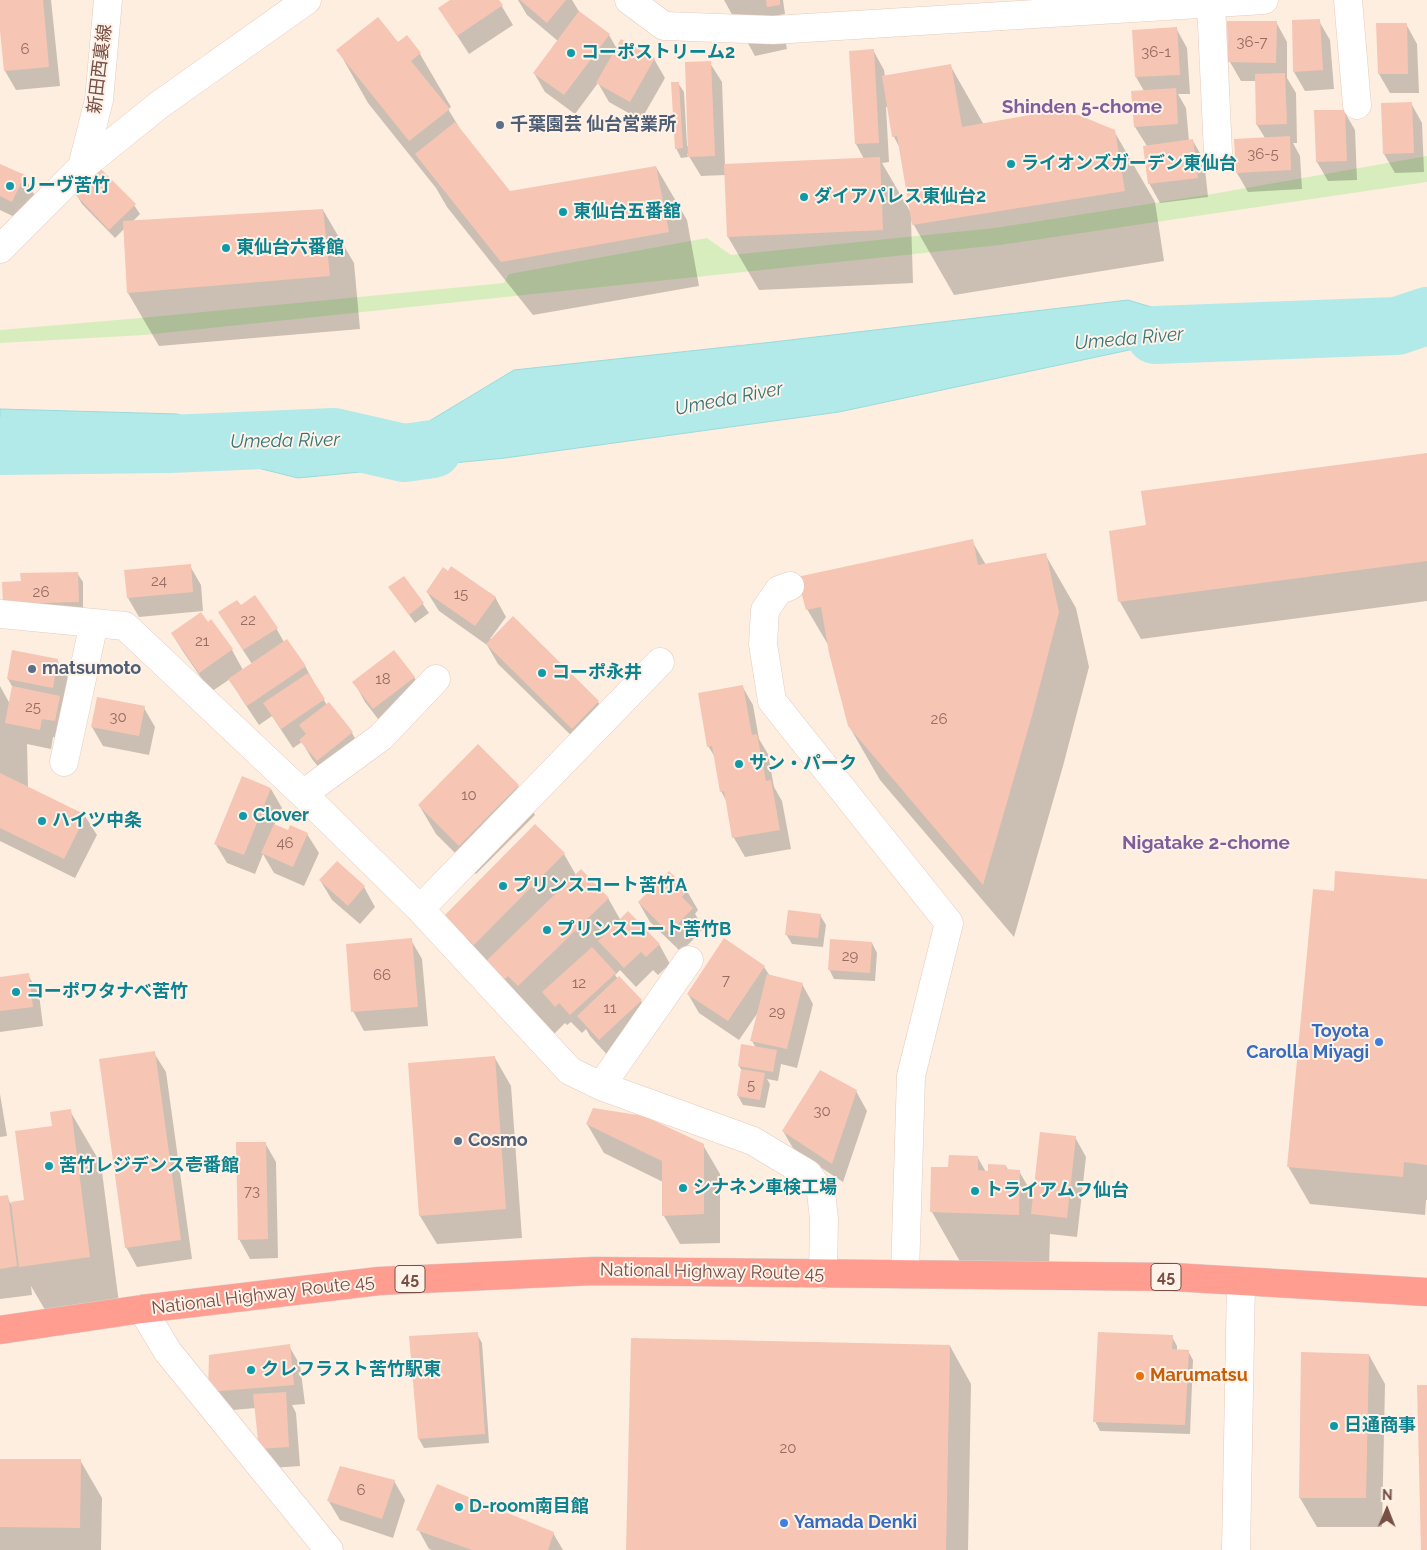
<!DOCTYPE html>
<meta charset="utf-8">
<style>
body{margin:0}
#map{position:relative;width:1427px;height:1550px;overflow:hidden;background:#feeedf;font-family:Raleway,sans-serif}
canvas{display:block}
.north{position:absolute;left:1362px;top:1485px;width:50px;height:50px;-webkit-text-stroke:4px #fff2e8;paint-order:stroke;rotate:1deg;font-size:14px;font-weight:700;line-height:20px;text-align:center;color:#774f45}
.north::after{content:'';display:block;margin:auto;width:18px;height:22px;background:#774f45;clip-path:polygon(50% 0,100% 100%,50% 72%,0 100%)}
</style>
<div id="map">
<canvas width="1427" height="1550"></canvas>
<div class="north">N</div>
</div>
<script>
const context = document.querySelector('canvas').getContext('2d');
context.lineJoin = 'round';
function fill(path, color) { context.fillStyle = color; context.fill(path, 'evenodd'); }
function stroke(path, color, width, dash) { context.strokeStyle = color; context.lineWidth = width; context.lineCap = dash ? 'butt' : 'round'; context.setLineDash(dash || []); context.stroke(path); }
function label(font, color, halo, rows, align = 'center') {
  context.font = font + ' Raleway,"Noto Sans JP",sans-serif'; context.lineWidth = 4; context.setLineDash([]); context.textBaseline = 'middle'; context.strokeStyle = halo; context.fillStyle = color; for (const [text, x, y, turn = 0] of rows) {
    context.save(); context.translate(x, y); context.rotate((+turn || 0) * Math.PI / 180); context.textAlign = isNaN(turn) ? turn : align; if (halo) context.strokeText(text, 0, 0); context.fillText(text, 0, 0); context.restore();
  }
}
fill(new Path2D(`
 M1427,156V182L1000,245L144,335L0,343V330L141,318L504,283L509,274L707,238L731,255L995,228L1218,193Z`), '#d7edbd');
const water = new Path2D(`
 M1427,290V334L1287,351L1148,346L839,412L505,458L298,478L205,455L82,451L0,437V409L177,414L300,454L416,429L514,370L773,342L1128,300L1235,332L1408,300Z`);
fill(water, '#b2e9e9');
stroke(water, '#97dbdc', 1);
fill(new Path2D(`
 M0,0H51L60,86L16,90L5,71L0,17Z
 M452,0H498L513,25L469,54L440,9Z
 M518,0H572L580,13L609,35L617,49L654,59L665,78L641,120L609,102L598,83L575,114L545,92L534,73L558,41L527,15Z
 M724,0H783L785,14L780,15L787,49L755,56Z
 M1319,21L1330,40L1334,89L1305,91L1294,72L1293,22Z
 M1276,22L1287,42V78L1296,93L1297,143H1293L1300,156L1302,189L1248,192L1237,173L1265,138L1257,125L1256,81H1241L1230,62Z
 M1406,24L1417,44L1419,93H1390L1379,74L1377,25Z
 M1176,28L1187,48L1190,94H1178L1186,108L1189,141H1193L1204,160L1208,197L1160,203L1149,183L1147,146L1135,127L1144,91L1136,77Z
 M407,37L420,54L451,107L448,109L465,137L510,193L656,167L687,220L699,286L533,315L447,207L436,188L368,103L338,50L398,44Z
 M873,50L884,70L885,77L950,65L984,125L1114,131L1155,202L1164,261L954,295L911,220L913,283L759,290L728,237L726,175L701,176L687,153L688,157L681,158L676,148L678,83L684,92L687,146H689L710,63L722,82L725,165L864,159L856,144ZM886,107H888L894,137L901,150L911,213L882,163L889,162Z
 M1411,103L1422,123L1424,172L1395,173L1384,154Z
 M1344,111L1355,130L1357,180L1328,181L1317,162Z
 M0,165L24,176L35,196L23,221L0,210Z
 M76,194L134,205L140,214L133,221L323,210L354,263L360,329L159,346L128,293L124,229L115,238L82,204Z
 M1427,454V601L1141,639L1120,602L1148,526Z
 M972,541L986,565L1045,554L1076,608L1089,667L1063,766L1014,937L880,780L849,726L830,648L807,609Z
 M190,566L201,585L203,611L139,617L128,598Z
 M77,573L83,582V611L10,613L22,582Z
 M404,577L429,613L415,623L390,588Z
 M427,592L495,597L506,617L490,639L598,702L609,721L583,747L498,664L487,645L439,611Z
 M240,607L276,628L284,642L305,666L316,686H315L327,705L329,703L352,733L363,752L329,780L312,759L302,742L293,748L272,716L259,725L241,698L230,679L211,692L184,653L172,634L208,623L211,621L232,650L243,670L252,664L219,613Z
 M57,660L69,679L65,740L53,737L51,749L27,744L28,788L85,816L97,835L75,878L0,841V686L10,704L13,688L8,679Z
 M414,677L425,697L385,728L365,702L354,682Z
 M742,686L753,705L759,739L768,754L774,787L782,801L791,849L745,857L734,838L727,802L721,791L715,757L708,746Z
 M144,708L155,727L149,755L103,746L92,727Z
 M478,746L518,786L535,815L476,874L436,834L419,805Z
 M271,789L282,808L274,826L288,831L307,834L319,853L304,886L274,873L263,854L255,874L227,863L215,843Z
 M564,854L576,875L608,898L621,921L659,944L670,964L658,975L653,970L636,987L620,970L615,975L618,979L619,978L641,1001L652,1020L611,1059L590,1036L586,1029L582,1033L571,1022L567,1025L565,1023L549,1039L453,938Z
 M337,862L364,887L375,907L360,924L332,900L320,880Z
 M1427,881V1200H1426L1425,1215L1310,1204L1288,1166Z
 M687,891L698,910L695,914L704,928L681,952L650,922L639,903Z
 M820,915L826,925L823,947L792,944L786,934Z
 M411,940L422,959L428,1026L364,1031L353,1011Z
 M872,943L877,953L875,981L834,979L829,969Z
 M764,967L770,976L802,984L813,1004L797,1068L781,1064L778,1081L767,1079L770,1084L765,1108L743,1105L738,1096L742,1071L739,1066L756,1048L752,1041L759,1011L739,1040L699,1013L688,994Z
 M28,975L39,994L43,1026L0,1032V978Z
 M154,1053L166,1072L192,1259L137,1267L126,1247Z
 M495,1058L511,1086L522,1238L437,1244L420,1216Z
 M856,1091L867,1111L843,1182L794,1150L783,1131Z
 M0,1094L7,1136L0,1137Z
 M70,1111L101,1164L120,1311L51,1320L31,1286L32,1295L0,1299V1198L7,1197L11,1204L25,1202L54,1127Z
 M587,1124L703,1145L720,1174V1243L680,1244L664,1216L663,1182L604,1153Z
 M1075,1137L1086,1157L1077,1237L1050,1234L1049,1268L962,1265L932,1212L950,1169L978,1158L986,1172L1006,1166L1008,1170L1019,1171L1034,1197Z
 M265,1143L276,1162L278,1258L250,1259L239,1239Z
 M477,1334L482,1343L489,1443L424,1448L419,1439L410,1337Z
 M1172,1337L1177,1346V1351H1188L1193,1360L1190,1434L1100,1431L1095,1421Z
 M289,1346L300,1365L305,1404L292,1405L296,1413L300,1466L272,1468L261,1449L256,1408L221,1411L210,1392Z
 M950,1346L971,1384L968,1550H627Z
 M1369,1355L1385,1384L1382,1527H1317L1300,1498Z
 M0,1460H80L102,1498L101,1550H0Z
 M394,1481L405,1500L393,1538L340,1520L328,1500Z
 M418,1529L553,1533L563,1550H432L429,1549Z`), '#0003');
stroke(new Path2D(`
 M1155,335L1397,326L1427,316
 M0,446L169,444L334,437L404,453L433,449`), '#b2e9e9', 58);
fill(new Path2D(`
 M0,0H43L49,67L4,71L0,31Z
 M450,0H499L503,5L457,36L438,8Z
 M520,0H566L547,23Z
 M766,0H780V5L767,7Z
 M579,11L610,34L564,95L533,73Z
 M378,17L398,42L407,35L421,53L411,61L450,109L409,141L336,50Z
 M1320,19L1323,70L1293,72L1292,20Z
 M1227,21H1277L1276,63L1228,62Z
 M1376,23H1407L1408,74H1378Z
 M1177,27L1180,75L1135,77L1132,30Z
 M621,39L655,58L630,102L596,83Z
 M874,49L879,143L855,144L849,51Z
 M711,61L715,156L688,157L685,62Z
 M951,64L962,127L1064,109L1115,130L1125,191L912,225L897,136L892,137L882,76Z
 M1285,73L1287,124L1256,125L1255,74Z
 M671,82H679L683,148L675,149Z
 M1176,88L1178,124L1134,127L1131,91Z
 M1412,102L1414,153L1383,154L1381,103Z
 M1314,110H1345L1347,161L1316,162Z
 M455,122L510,191L656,166L669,232L501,262L415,154Z
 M1290,136L1291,170L1236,173L1234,139Z
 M1193,139L1198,178L1148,184L1143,146Z
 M880,157L883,230L727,237L724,164Z
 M0,164L25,175L12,202L0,196Z
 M101,169L136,204L109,230L75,194Z
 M323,209L330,276L127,293L123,221Z
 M1427,453V561L1118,602L1109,531L1146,525L1141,491Z
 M973,539L978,565L1046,553L1059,612L1033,712L983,885L848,726L829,653L821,607L806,610L797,577Z
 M191,564L193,592L127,598L124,570Z
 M451,566L496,597L475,626L426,592L443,567L448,571Z
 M78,572L79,602L3,604L2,582L21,581L20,573Z
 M404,576L424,603L409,615L388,587Z
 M255,595L278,628L243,650L218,612L237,600L241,605Z
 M201,612L208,622L211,619L233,649L199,673L171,633Z
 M513,616L599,701L572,729L486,644Z
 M287,639L306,666L247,706L228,679Z
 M12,650L58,659L53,688L7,679Z
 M394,650L415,677L373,709L352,682Z
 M308,673L325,699L281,729L263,703Z
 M743,685L752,735L757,734L766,781L771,780L780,830L732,838L724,791L720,792L712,746L707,747L698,693Z
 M12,686L60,696L55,721L42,719L40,730L5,723Z
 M97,697L145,706L139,736L91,727Z
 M329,702L353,732L317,761L299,740L306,734L299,725Z
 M478,744L519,785L459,846L418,805Z
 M0,773L86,815L64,859L0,828Z
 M242,776L271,788L244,855L214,844Z
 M274,824L288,830L290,825L308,833L293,867L261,853Z
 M535,824L565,853L474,945L466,937L462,940L441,919Z
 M337,861L365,886L348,906L319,880Z
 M581,869L609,898L518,986L508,976L502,981L484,963Z
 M669,871L688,890L682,897L693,908L669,933L638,902Z
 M1335,871L1427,879V1165L1404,1162L1403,1177L1287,1167L1313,889L1334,891Z
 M788,910L821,914L818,938L785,935Z
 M628,911L660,944L646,957L641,952L624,968L598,941Z
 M412,938L418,1007L351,1012L346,944Z
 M724,938L765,966L728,1021L687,994Z
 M830,939L872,942L870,973L828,970Z
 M592,947L616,973L570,1015L559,1003L555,1007L542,992Z
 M29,973L33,1007L0,1011V977Z
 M767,974L803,983L787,1049L750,1041Z
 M619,976L642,1000L599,1040L577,1016Z
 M741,1044L777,1050L773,1072L738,1066Z
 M155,1051L181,1240L125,1248L99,1059Z
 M495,1056L506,1209L419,1216L408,1063Z
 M741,1069L765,1073L760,1100L737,1096Z
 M820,1070L857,1090L832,1164L782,1131Z
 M593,1108L644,1116L704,1144V1214L662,1216V1161L586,1124Z
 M71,1109L90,1257L19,1267L11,1202L24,1200L15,1131L52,1126L50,1112Z
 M1040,1132L1076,1136L1067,1218L1031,1214Z
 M236,1142H266L268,1239L238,1240Z
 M949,1155L978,1156V1170L988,1171V1164L1006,1165V1169L1020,1170L1019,1215L930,1212L931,1167H948Z
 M8,1195L17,1266L0,1269V1196Z
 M478,1332L485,1434L418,1439L409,1336Z
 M1098,1332L1173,1335L1172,1349L1189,1350L1185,1425L1093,1422Z
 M631,1338L950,1345L946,1550H626Z
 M290,1344L294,1385L208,1392L209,1355Z
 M1301,1352L1369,1354L1366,1498H1299Z
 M1417,1385H1427V1550H1421Z
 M286,1392L289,1447L259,1449L253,1394Z
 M0,1459H81L80,1528L0,1527Z
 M340,1466L395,1480L382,1519L327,1501Z
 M437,1484L554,1532L548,1550H472L416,1530Z`), '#f6c5b4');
const minor = new Path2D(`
 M629,0L664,26L773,30L1264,0
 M1348,0L1357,105
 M1211,3L1218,153
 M82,167L99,100L108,0
 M0,249L82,167L159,105L307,0
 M790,586L779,590L765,610L763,644L772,701L949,923L911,1076L905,1274
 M0,614L125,626L303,794L420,909L570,1071L601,1086L753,1141L808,1174L821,1192L824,1219L823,1274
 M64,762L94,623
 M303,794L381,737L436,679
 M420,909L660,662
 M601,1086L689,960
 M142,1309L168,1352L329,1550
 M1236,1550L1241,1282`);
const highway = new Path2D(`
 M0,1330L142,1309L379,1281L594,1271L1173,1277L1427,1292`);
stroke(minor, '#e5cabd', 29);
stroke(highway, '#dcd1cf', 29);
stroke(minor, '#fff', 28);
stroke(highway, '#ff9d90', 28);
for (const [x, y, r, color] of [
 [571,53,5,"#0f9aa8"],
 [500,125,5,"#5c6f8a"],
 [1011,164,5,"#0f9aa8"],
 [10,186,5,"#0f9aa8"],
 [804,197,5,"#0f9aa8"],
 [563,212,5,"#0f9aa8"],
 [226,248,5,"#0f9aa8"],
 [32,669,5,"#5c6f8a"],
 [542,673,5,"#0f9aa8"],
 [739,764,5,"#0f9aa8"],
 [243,816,5,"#0f9aa8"],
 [42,821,5,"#0f9aa8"],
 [503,886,5,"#0f9aa8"],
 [547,930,5,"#0f9aa8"],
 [16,992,5,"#0f9aa8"],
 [1379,1042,5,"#3f7fe0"],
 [458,1141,5,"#5c6f8a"],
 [49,1166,5,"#0f9aa8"],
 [683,1188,5,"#0f9aa8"],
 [975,1191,5,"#0f9aa8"],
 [251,1370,5,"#0f9aa8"],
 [1140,1376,5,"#e8710a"],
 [1334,1426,5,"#0f9aa8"],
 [459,1507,5,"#0f9aa8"],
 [784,1523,5,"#3f7fe0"]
]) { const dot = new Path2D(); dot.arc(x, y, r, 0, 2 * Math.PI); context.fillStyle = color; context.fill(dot); stroke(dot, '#fff2e8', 2); }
label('15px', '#976c61', null, [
 ["36-7",1252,42],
 ["6",25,49],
 ["36-1",1156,52],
 ["36-5",1263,154],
 ["24",159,581],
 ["26",41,592],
 ["15",461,594],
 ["22",248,620],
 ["21",202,641],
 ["18",383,679],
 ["25",33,707],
 ["30",118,717],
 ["26",939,719],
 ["10",469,795],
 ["46",285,843],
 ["29",850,956],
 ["66",382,975],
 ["7",726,980],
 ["12",579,983],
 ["11",610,1008],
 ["29",777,1012],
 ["5",751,1085],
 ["30",822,1111],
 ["73",252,1191],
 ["20",788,1448],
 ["6",361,1490]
]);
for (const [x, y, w] of [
 [1166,1277,30],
 [410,1279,30]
]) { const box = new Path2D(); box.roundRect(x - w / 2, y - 13.5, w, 27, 4); context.fillStyle = '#fff2e8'; context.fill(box); stroke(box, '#774f45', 1); }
label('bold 16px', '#774f45', null, [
 ["45",1166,1277],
 ["45",410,1279]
]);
label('bold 18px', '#0d838f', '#fff2e8', [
 ["コーポストリーム2",581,53],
 ["ライオンズガーデン東仙台",1021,164],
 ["リーヴ苦竹",20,186],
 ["ダイアパレス東仙台2",814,197],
 ["東仙台五番舘",573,212],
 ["東仙台六番館",236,248],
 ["コーポ永井",552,673],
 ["サン・パーク",749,764],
 ["Clover",253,816],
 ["ハイツ中条",52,821],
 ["プリンスコート苦竹A",513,886],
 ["プリンスコート苦竹B",557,930],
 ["コーポワタナベ苦竹",26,992],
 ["苦竹レジデンス壱番館",59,1166],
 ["シナネン車検工場",693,1188],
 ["トライアムフ仙台",985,1191],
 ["クレフラスト苦竹駅東",261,1370],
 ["日通商事",1344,1426],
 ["D-room南目館",469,1507]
], 'left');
label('18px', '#774f45', '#fff2e8', [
 ["新田西裏線",100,69,-83],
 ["National Highway Route 45",712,1272,1],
 ["National Highway Route 45",263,1295,-7]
]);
label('bold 18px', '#4e5e75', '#fff2e8', [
 ["千葉園芸 仙台営業所",510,125],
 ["matsumoto",42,669],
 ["Cosmo",468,1141]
], 'left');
label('bold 18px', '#366cbe', '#fff2e8', [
 ["Toyota",1369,1032],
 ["Carolla Miyagi",1369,1053],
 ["Yamada Denki",794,1523,"left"]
], 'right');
label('bold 18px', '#c56008', '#fff2e8', [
 ["Marumatsu",1150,1376]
], 'left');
label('bold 19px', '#7f5f9b', '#fff2e8', [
 ["Shinden 5-chome",1082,107],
 ["Nigatake 2-chome",1206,843]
]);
label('italic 19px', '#357577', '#fff2e8', [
 ["Umeda River",1129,339,-5],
 ["Umeda River",729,399,-11],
 ["Umeda River",285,441,-1]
]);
</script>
